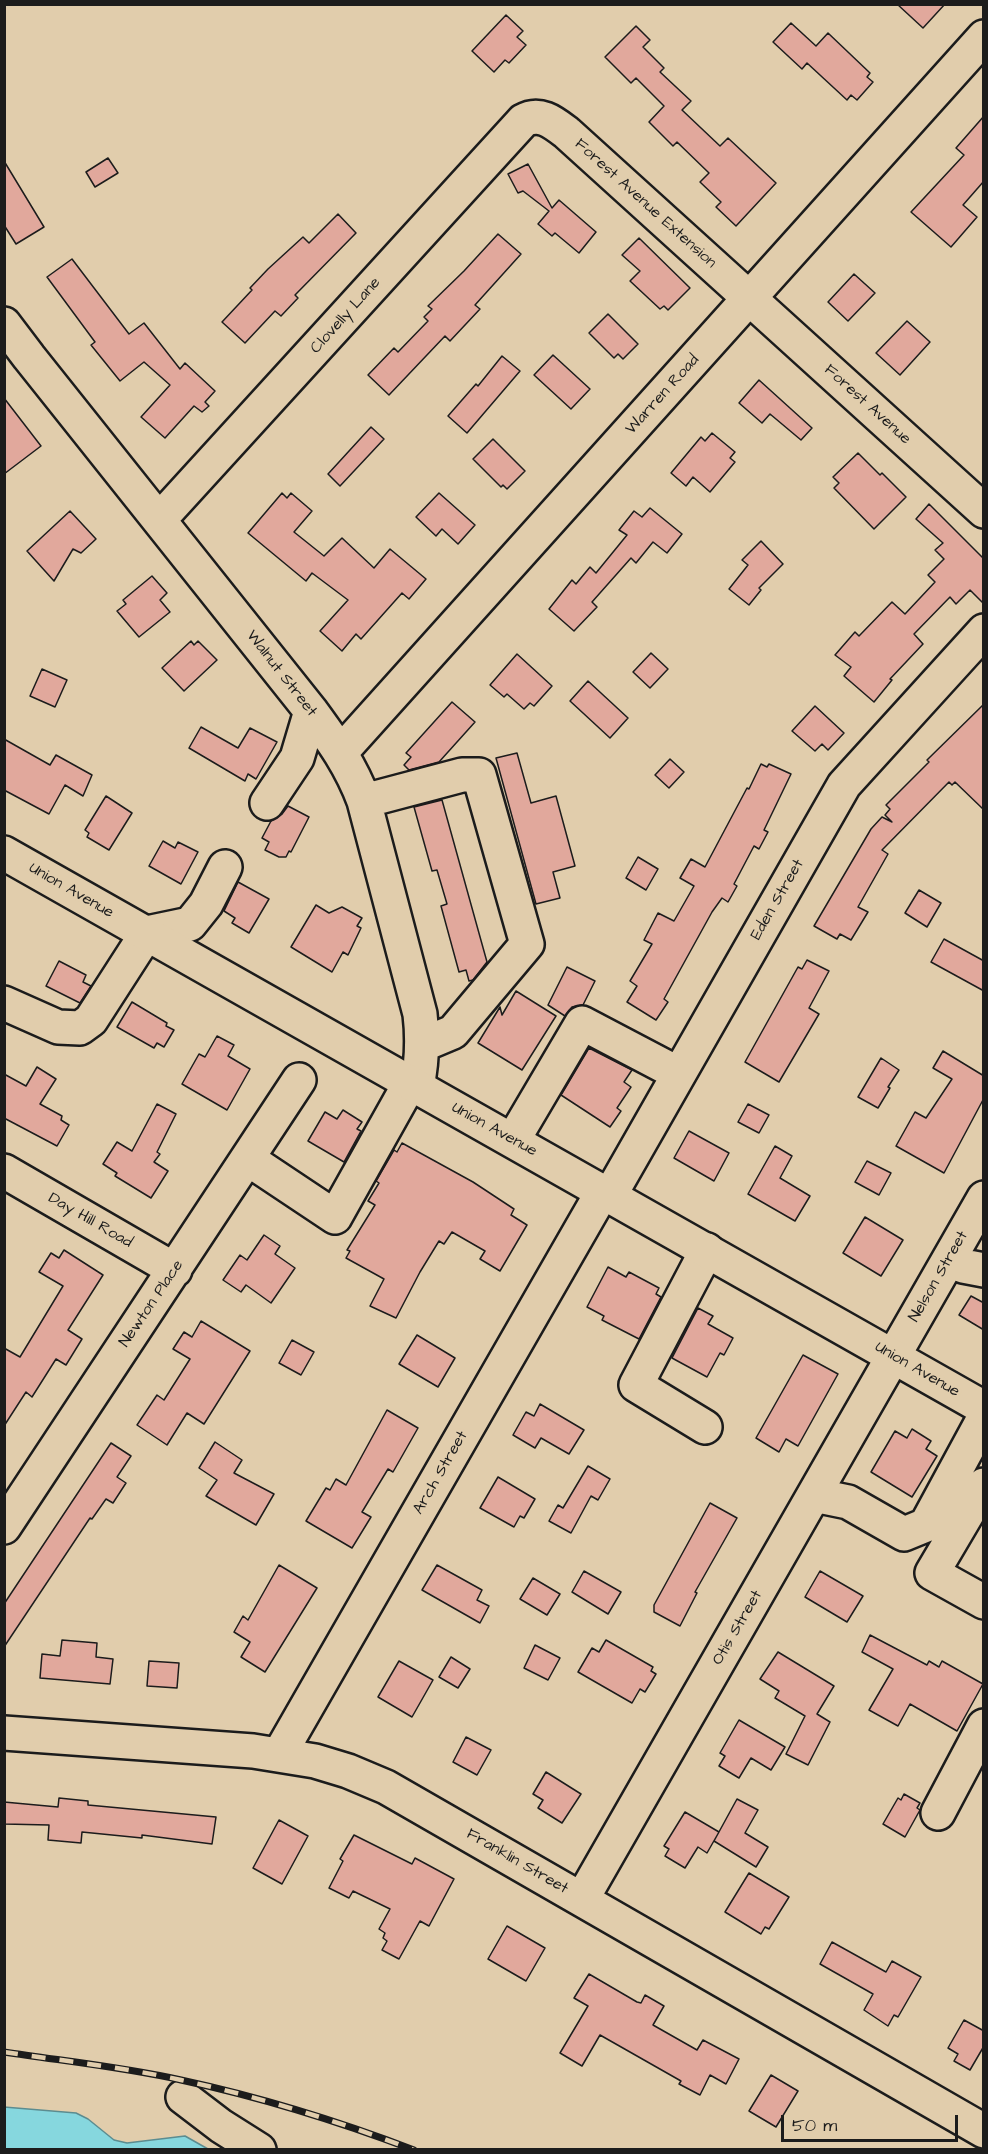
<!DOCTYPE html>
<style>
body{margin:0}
#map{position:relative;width:988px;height:2154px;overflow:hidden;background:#e1cdac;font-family:"Architects Daughter",sans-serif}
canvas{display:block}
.frame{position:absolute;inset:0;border:6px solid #1c1c1c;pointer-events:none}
.scale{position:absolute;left:781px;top:2115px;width:177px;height:27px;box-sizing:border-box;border:3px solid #1c1c1c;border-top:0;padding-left:8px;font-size:18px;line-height:21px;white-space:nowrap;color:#1c1c1c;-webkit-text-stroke:4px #e1cdac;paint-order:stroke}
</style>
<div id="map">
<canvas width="988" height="2154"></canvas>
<div class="frame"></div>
<div class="scale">50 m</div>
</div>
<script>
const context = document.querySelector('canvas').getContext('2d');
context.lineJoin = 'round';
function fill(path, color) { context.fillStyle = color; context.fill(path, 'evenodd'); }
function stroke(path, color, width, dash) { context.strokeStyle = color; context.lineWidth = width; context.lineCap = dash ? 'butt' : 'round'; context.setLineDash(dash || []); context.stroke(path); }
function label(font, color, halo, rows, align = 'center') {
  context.font = font + ' "Architects Daughter",sans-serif'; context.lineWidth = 6; context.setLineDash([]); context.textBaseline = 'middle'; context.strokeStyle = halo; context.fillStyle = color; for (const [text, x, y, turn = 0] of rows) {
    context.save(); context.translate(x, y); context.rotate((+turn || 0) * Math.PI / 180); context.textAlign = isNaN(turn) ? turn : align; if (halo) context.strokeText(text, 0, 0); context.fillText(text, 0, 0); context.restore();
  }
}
const water = new Path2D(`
 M4,2107L76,2113L88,2119L114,2140L127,2143L185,2136L208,2149H5Z`);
fill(water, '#86d7de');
stroke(water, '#5c8c90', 1.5);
const building = new Path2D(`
 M897,4H945L923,28Z
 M506,15L523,31L517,37L526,45L509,63L505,60L494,72L472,51Z
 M791,23L816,46L828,33L870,73L867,77L873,82L857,100L851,95L847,100L807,63L802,69L773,42Z
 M636,26L650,40L643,47L664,68L660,72L691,101L682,110L720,146L728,138L776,183L736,226L716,207L721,202L700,182L709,173L677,142L673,146L649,122L664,106L636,78L631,83L605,57Z
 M984,116V181L963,205L977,217L951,247L911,212L964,155L956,148Z
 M108,158L118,173L95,187L86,172Z
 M4,161L44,227L16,244L4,225Z
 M528,164L552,208L559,200L596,232L579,253L555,233L552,236L538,224L549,211L523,191L518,193L508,174Z
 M338,214L356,233L295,295L298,298L281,316L275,311L245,343L222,322L252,290L250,288L268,269L303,237L309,243Z
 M498,234L521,254L475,305L480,309L450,341L445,336L389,395L368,375L394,348L398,352L428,321L424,317L432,309L428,306L464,271Z
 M639,238L690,288L668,310L664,306L660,309L630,281L640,271L622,255Z
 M72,259L129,334L144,323L180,369L185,363L215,391L205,402L209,406L202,412L194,406L165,438L141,417L170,385L144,362L120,381L91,345L95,342L47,277Z
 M854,274L875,293L848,321L828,302Z
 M608,314L638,344L623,359L618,354L614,358L589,333Z
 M907,321L930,342L900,375L876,353Z
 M553,355L590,389L571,409L534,375Z
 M502,356L520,371L467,433L448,416L476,384L478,386Z
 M759,380L812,428L801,440L770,414L762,423L739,403Z
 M4,398L41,446L4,474Z
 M371,427L384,439L340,486L328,474Z
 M712,433L735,452L730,458L735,462L710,492L693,477L686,486L671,473L701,437L705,441Z
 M493,439L525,471L507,489L503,485L501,487L473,459Z
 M858,453L880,475L882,473L906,497L874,529L834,488L839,483L833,477Z
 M282,493L287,498L291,493L312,511L294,532L324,556L342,538L374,568L390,549L426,579L409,599L402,593L361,639L356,634L342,651L320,631L348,600L312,573L306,581L248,533Z
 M439,493L475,525L458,544L442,529L436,536L416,517Z
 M929,504L984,559L983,603L970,590L956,604L950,597L914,634L923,644L890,679L892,680L874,702L844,676L851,667L835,655L855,632L859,636L892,602L905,614L935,582L928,575L944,559L935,550L943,543L916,519Z
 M650,508L682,534L667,553L653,542L636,563L631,558L592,602L597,607L574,631L549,609L572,580L576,584L590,567L596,573L627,535L619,530L634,511L642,517Z
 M70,511L96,539L81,553L73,549L54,581L27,551Z
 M761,541L783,564L759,588L761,590L749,605L729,589L748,565L742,560Z
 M152,576L167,593L160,600L170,612L139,637L117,611L126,604L123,600Z
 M191,641L194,645L198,641L217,660L184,691L162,668Z
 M651,653L668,669L650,688L633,672Z
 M517,654L552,686L534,706L530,703L524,709L507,694L504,697L490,685Z
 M42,669L67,680L55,707L30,696Z
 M588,681L628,718L610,738L570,701Z
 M452,702L475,722L439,762L409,770L404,765L411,757L406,753Z
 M984,704V810L955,782L952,785L949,782L882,850L888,854L858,907L868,912L851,940L840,934L837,939L814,926L871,829L882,817L892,822L885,815L890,809L886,805L929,762L927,760Z
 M815,706L844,733L828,750L822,744L815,751L792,731Z
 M201,727L238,748L250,728L277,742L256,779L248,774L245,781L189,748Z
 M4,739L50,765L56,755L92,775L83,796L65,785L49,814L4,790Z
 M517,753L531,803L556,796L575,866L553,872L560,898L536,904L496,758Z
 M670,759L684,772L669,788L655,775Z
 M761,764L767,767L769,764L791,774L764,830L768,832L759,849L754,846L734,884L737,886L728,902L722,898L712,912L664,999L668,1002L656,1020L627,1002L637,986L630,981L652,944L644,940L658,913L674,921L694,886L680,878L691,859L705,867L747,788L749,789Z
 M106,796L132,813L109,850L87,837L89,833L85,830Z
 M442,800L487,962L473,980L469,981L466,970L459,972L441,906L447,904L437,870L432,871L414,807Z
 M288,806L309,817L291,852L289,851L286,857H279L265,850L269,842L262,838L271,821L282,814Z
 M163,841L175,848L178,842L198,852L181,884L149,866Z
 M638,857L658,869L646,890L626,878Z
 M238,882L269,899L249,933L232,923L235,918L224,911Z
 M919,890L941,903L927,927L905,913Z
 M316,905L329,913L342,907L362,918L357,926L361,928L348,955L343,952L332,972L291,947Z
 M944,939L984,961V991L931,962Z
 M807,960L829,971L809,1008L819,1014L779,1082L745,1062L798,967L802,969Z
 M59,961L86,975L83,982L91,986L80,1003L46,986Z
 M567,967L595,981L583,1005L572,1007L565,1016L548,1005Z
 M516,991L556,1016L522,1070L478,1043L500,1007L502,1015Z
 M132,1002L167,1023L166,1026L174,1030L164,1047L157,1043L154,1048L117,1027Z
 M217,1036L234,1045L228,1056L250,1069L227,1110L182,1084L199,1054L205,1057Z
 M589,1048L632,1070L624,1082L631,1087L617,1108L621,1111L610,1127L561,1095Z
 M943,1051L984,1076V1098L944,1173L896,1146L915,1112L926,1118L952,1079L933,1068Z
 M881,1058L899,1070L888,1087L890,1088L878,1108L858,1097Z
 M37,1067L56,1079L40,1104L62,1116L61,1120L69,1125L57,1146L4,1118V1074L26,1086Z
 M157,1104L176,1114L157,1152L160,1154L154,1162L168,1171L151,1198L115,1176L117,1173L103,1164L117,1142L132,1151Z
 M748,1104L769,1115L759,1133L738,1122Z
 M343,1110L362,1122L357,1129L361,1131L344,1162L308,1141L325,1112L337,1119Z
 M689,1131L729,1153L714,1181L674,1158Z
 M402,1143L473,1182L514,1209L511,1215L527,1225L500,1271L480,1259L485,1251L452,1232L444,1244L439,1241L420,1272L396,1318L370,1306L384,1279L346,1258L350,1251L347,1250L375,1205L368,1201L379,1183L376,1181L394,1150L397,1152Z
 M775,1146L792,1156L780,1178L810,1196L795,1221L748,1194Z
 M867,1161L891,1173L879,1195L855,1182Z
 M865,1217L903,1240L881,1276L843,1253Z
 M264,1235L280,1246L275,1254L295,1268L271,1303L246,1285L241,1292L223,1280L240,1255L247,1260Z
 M64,1250L103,1275L68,1330L82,1339L66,1365L56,1359L32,1397L26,1392L4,1426V1348L20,1357L63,1286L39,1272L51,1253L59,1258Z
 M608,1267L626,1277L629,1272L659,1288L656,1294L661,1297L639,1339L602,1320L604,1316L587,1307Z
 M971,1296L984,1303V1330L959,1315Z
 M698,1308L713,1316L708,1324L733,1338L724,1355L720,1353L707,1377L672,1358Z
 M201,1321L250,1351L204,1424L187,1413L167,1445L137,1425L157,1395L164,1400L190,1359L173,1349L184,1332L192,1337Z
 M417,1335L455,1358L438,1387L399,1364Z
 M292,1340L314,1352L301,1375L279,1363Z
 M803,1355L838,1374L798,1446L786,1439L779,1452L756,1438Z
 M540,1404L584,1430L569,1454L541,1438L535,1448L513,1435L526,1412L534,1416Z
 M387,1410L418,1428L393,1472L388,1469L362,1512L371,1517L352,1548L306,1521L326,1488L330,1490L336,1479L346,1485Z
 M912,1429L931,1441L926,1449L937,1456L912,1497L871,1472L895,1431L907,1438Z
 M215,1442L242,1460L234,1473L274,1494L256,1525L206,1496L217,1480L199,1468Z
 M111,1443L131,1456L117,1477L126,1483L113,1503L106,1499L92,1519L90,1518L4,1647V1604Z
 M588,1466L610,1479L598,1500L591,1496L571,1533L549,1521L558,1505L563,1508Z
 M498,1477L535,1499L524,1518L520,1516L514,1527L480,1508Z
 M710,1503L737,1518L695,1592L697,1593L680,1626L654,1612V1605Z
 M279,1565L317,1588L265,1672L241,1657L250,1642L234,1632L243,1616L248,1620Z
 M437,1565L482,1590L477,1600L489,1606L480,1623L422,1590Z
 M584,1571L621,1592L608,1614L572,1592Z
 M820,1571L863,1596L847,1622L805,1597Z
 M533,1578L560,1594L547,1615L520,1599Z
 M870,1635L927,1665L929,1661L939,1667L942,1661L983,1684L957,1731L910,1704L898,1726L869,1710L893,1669L862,1652Z
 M62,1640L97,1643L96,1657L113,1659L110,1684L40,1678L42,1654L60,1656Z
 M606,1640L653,1667L651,1671L656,1674L645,1692L640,1689L632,1703L578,1672L592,1648L599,1652Z
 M535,1645L560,1658L548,1680L524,1668Z
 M778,1652L834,1686L817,1714L830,1722L808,1765L786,1754L805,1716L775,1698L779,1691L760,1679Z
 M451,1657L470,1669L458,1688L439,1677Z
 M149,1661L179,1663L177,1688L147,1686Z
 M399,1661L433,1680L412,1717L378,1697Z
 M739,1720L785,1747L771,1770L751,1758L739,1778L719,1766L725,1756L720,1753Z
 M466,1737L491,1750L477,1775L453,1762Z
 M546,1772L581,1794L562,1823L538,1808L543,1800L533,1794Z
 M904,1794L920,1803L917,1808L920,1810L905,1837L883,1824L898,1798L901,1800Z
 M59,1798L88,1801V1805L216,1817L212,1844L142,1835V1838L82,1832L81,1843L48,1840L49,1825L4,1824V1802L58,1807Z
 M737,1799L758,1810L745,1833L768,1847L756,1867L714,1841Z
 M685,1812L719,1832L707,1853L698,1847L685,1868L665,1856L669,1849L664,1846Z
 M279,1820L308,1836L282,1884L253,1868Z
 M354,1835L412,1864L415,1858L454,1879L429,1926L420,1921L399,1959L382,1950L387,1941L383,1938L385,1933L379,1929L390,1909L353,1891L349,1898L329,1888L343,1861L340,1859Z
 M749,1873L789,1897L769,1929L765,1927L761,1934L725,1912Z
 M507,1926L545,1948L526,1981L488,1959Z
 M832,1942L886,1972L892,1961L921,1977L898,2017L894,2015L888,2026L864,2010L873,1994L820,1964Z
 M589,1974L637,2002L641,2003L645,1995L664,2006L653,2025L697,2050L703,2040L739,2059L726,2084L710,2075L700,2095L679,2084L681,2081L600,2035L582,2066L560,2053L588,2006L574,1998Z
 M964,2020L984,2031V2046L970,2070L954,2061L958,2054L948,2048Z
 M771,2075L798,2091L776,2127L749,2111Z`);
fill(building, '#e1a89c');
stroke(building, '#1c1c1c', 1.5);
const minor = new Path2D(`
 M4,324L29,357L311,711C333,741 351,766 364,801L420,1014C423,1039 422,1062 417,1087
 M159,520L523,121C540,111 554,123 567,133L984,511
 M341,752L984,37
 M364,801L462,775H479L527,944L453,1032L422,1045
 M267,803L297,758L311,711
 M4,1003L58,1027L80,1028L91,1020L147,933L190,924L206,904L225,867
 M513,1140L582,1023L679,1074
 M248,1159L335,1217L410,1083
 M4,1171L175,1270
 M610,1195L844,785L984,631
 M949,1259L963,1266L984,1270
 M705,1427L636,1385L707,1250
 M984,1485L932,1573L984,1602
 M814,1495L848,1502L904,1534L926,1525L984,1418
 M4,1527L299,1080
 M4,1733L253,1751L315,1761L348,1771L386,1787L984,2131
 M279,1755L603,1191
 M938,1813L984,1726
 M582,1899L984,1198
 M183,2097L221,2126L259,2150`);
const major = new Path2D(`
 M4,853L984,1408`);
stroke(minor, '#1c1c1c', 38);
stroke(major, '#1c1c1c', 38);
stroke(minor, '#e1cdac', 33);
stroke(major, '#e1cdac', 33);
const rail = new Path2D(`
 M4,2052C63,2061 123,2067 181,2080C260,2097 338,2121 414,2150`);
stroke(rail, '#1c1c1c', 7);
stroke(rail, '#e1cdac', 4.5, [14]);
label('16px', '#1c1c1c', '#e1cdac', [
 ["Forest Avenue Extension",645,204,42],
 ["Clovelly Lane",346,316,-48],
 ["Warren Road",663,395,-48],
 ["Forest Avenue",867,405,42],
 ["Walnut Street",281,674,52],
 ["Union Avenue",71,891,30],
 ["Eden Street",778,900,-60],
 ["Union Avenue",494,1130,29],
 ["Day Hill Road",90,1221,30],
 ["Nelson Street",939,1277,-60],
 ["Newton Place",152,1304,-56],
 ["Union Avenue",917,1370,30],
 ["Arch Street",441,1473,-60],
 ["Otis Street",738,1628,-60],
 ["Franklin Street",517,1862,30]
]);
</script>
